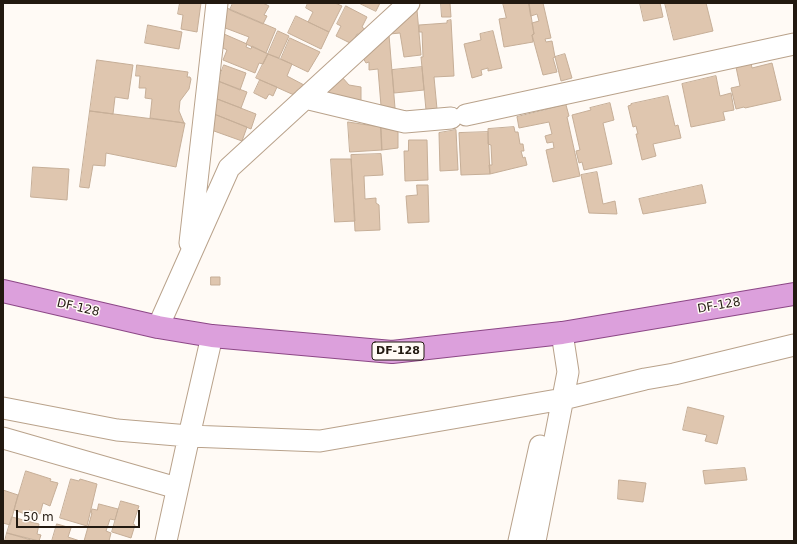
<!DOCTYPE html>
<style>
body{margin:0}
#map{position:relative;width:797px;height:544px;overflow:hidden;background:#fffaf5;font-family:"DejaVu Sans",sans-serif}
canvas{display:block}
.frame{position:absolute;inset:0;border:4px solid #221910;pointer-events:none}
.scale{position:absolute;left:16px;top:510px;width:124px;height:18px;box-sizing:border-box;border:2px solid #221910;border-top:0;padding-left:5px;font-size:12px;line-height:14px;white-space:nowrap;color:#221910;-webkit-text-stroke:3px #fffaf5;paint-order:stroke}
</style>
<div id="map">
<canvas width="797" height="544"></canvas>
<div class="frame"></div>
<div class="scale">50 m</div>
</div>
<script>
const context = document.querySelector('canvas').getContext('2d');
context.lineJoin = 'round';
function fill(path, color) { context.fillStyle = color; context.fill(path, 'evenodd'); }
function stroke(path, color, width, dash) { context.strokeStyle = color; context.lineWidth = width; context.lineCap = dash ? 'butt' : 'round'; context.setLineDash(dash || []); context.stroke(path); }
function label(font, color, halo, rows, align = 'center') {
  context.font = font + ' "DejaVu Sans",sans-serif'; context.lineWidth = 3; context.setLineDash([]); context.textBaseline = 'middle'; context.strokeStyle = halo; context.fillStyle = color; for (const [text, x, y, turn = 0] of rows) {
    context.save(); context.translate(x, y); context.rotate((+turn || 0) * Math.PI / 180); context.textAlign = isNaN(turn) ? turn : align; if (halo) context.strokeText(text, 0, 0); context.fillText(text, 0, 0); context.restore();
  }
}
const building = new Path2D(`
 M180,3H201L197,32L181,29L183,15L178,14Z
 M233,3H263L269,6L264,15L267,16L263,24L230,10Z
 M308,3H335L342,6L329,32L308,22L313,12L306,8Z
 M359,3H380L376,11Z
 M441,3H450L451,17H442Z
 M503,3H529L534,34L532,35L533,42L504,47L499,19L506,18Z
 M529,3H543L551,38L545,39L546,42L552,41L555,57L553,58L557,72L543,75L532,35L534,34L532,23L539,21L537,14L531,16Z
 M640,3H660L663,17L644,21Z
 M665,3H706L713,31L674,40Z
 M346,6L367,17L362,27L367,31L361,35L357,34L352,44L336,36L341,26L337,24Z
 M227,8L276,29L266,53L246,44L249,37L220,26Z
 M417,10L421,55L404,57L400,33L390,34Z
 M296,16L329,32L321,49L288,33Z
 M451,20L454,76L434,77L437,109L426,110L421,57H423L422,32H419V25L447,23V21Z
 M148,25L182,32L179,49L145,43Z
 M278,31L289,36L279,58L268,54Z
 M493,31L502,68L488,71V68L481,70L482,75L472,78L464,44L481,40L480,34Z
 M224,34L247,44L246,47L251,49L252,46L268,54L263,64L259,63L255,73L223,60L227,50L219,46Z
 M389,35L395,108L381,106L378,69L369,70V62L366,63L363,58Z
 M290,38L320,52L308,72L281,59Z
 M268,54L292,64L287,76L304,85L294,95L256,78Z
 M565,54L572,78L561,81L555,57Z
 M97,60L133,65L128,99L115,97L113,114L90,111Z
 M751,63L752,68L772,63L781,100L745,108L744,107L736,109L731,88L740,86L736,67Z
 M137,65L188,72L187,77H190L191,79L189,89L180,101L179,111L184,123L150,118L152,99L145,98L146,88H139L140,76H136Z
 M224,65L246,73L240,90L218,81Z
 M422,67L424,90L394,93L392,70Z
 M716,76L720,96L731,93L734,110L723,112L725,120L691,127L682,84Z
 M342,77L349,85L361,87V103L325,94Z
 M260,80L277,87L273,96L269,94L266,99L254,93Z
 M218,81L247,92L241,108L212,97Z
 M668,96L675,126L678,125L681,138L653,144L656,156L642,160L636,134H638L636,126L633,127L628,106L631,105V104Z
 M212,97L256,114L251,129L207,111Z
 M610,103L614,120L603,123L612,164L584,170L582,162L579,163L576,151L580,150L572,115L591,110L590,108Z
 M566,105L569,116L567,117L580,176L553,182L546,150L554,148L553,142L547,143L545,136L552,134L549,122L519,128L517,117Z
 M90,111L185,123L176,167L106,153L105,166L93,165L89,188L80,187Z
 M206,111L247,127L242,141L200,126Z
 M348,122L381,127L382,150L350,152Z
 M514,127L515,132H518L520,144H523L524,151H521L523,158L525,157L527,165L490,174L489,165H492L491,145L488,144V129Z
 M381,128L398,131V148L382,150Z
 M456,130L458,170L440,171L439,133Z
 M488,132L490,174L461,175L459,133Z
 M409,140H427L428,180L405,181L404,151H408Z
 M381,154L383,175L364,176L365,199L376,198V203L379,205L380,230L355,231L351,155Z
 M331,159H351L355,221L335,222Z
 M33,167L69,169L67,200L31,197Z
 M597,172L603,204L615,201L617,214L589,213L581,175Z
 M417,185H428L429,222L408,223L406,196L417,195Z
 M702,185L706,203L643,214L639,199Z
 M211,277H220V285H211Z
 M688,407L724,416L717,444L705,441L707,435L683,430Z
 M745,468L747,480L705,484L703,471Z
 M26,471L51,479L50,481L58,483L50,506L43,503L40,514L29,510L28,515L14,510L15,506Z
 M71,479L79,481L80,479L97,484L87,526L60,518Z
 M619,480L646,483L643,502L618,499Z
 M3,490L18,495L10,525L3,523Z
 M121,501L139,506L133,524L135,525L131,538L112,532Z
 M99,504L118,509L115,520L110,519L106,531L111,533L109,541H84L92,513H91L92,509L97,510Z
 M12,517L39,524L37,534L41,535L39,541L7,533Z
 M57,524L71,528L68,537L80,541H52Z
 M7,533L31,540L36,541H5Z`);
fill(building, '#dfc6af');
stroke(building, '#c6ae97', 1);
const minor = new Path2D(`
 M305,98L405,122L451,118
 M466,115L794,44
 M190,243L217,3
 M158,327L229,168L409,3
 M3,408L117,430L189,436L320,441L563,399L645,379L674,374L794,345
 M3,438L177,488
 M166,541L189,436L212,336
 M519,541L540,446
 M535,541L568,372L562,333`);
const major = new Path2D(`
 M3,291L158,327L212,336L392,352L562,333L794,294`);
stroke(minor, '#b9a28b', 23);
stroke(major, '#8c4786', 24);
stroke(minor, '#fff', 21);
stroke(major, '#dca0dc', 22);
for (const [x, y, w] of [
 [398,351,52]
]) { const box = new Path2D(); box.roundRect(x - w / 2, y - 9, w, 18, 3); context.fillStyle = '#fffaf5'; context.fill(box); stroke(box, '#221910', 1); }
label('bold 11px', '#221910', null, [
 ["DF-128",398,351]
]);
label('12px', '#221910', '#fffaf5', [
 ["DF-128",719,306,-10],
 ["DF-128",78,308,13]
]);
</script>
